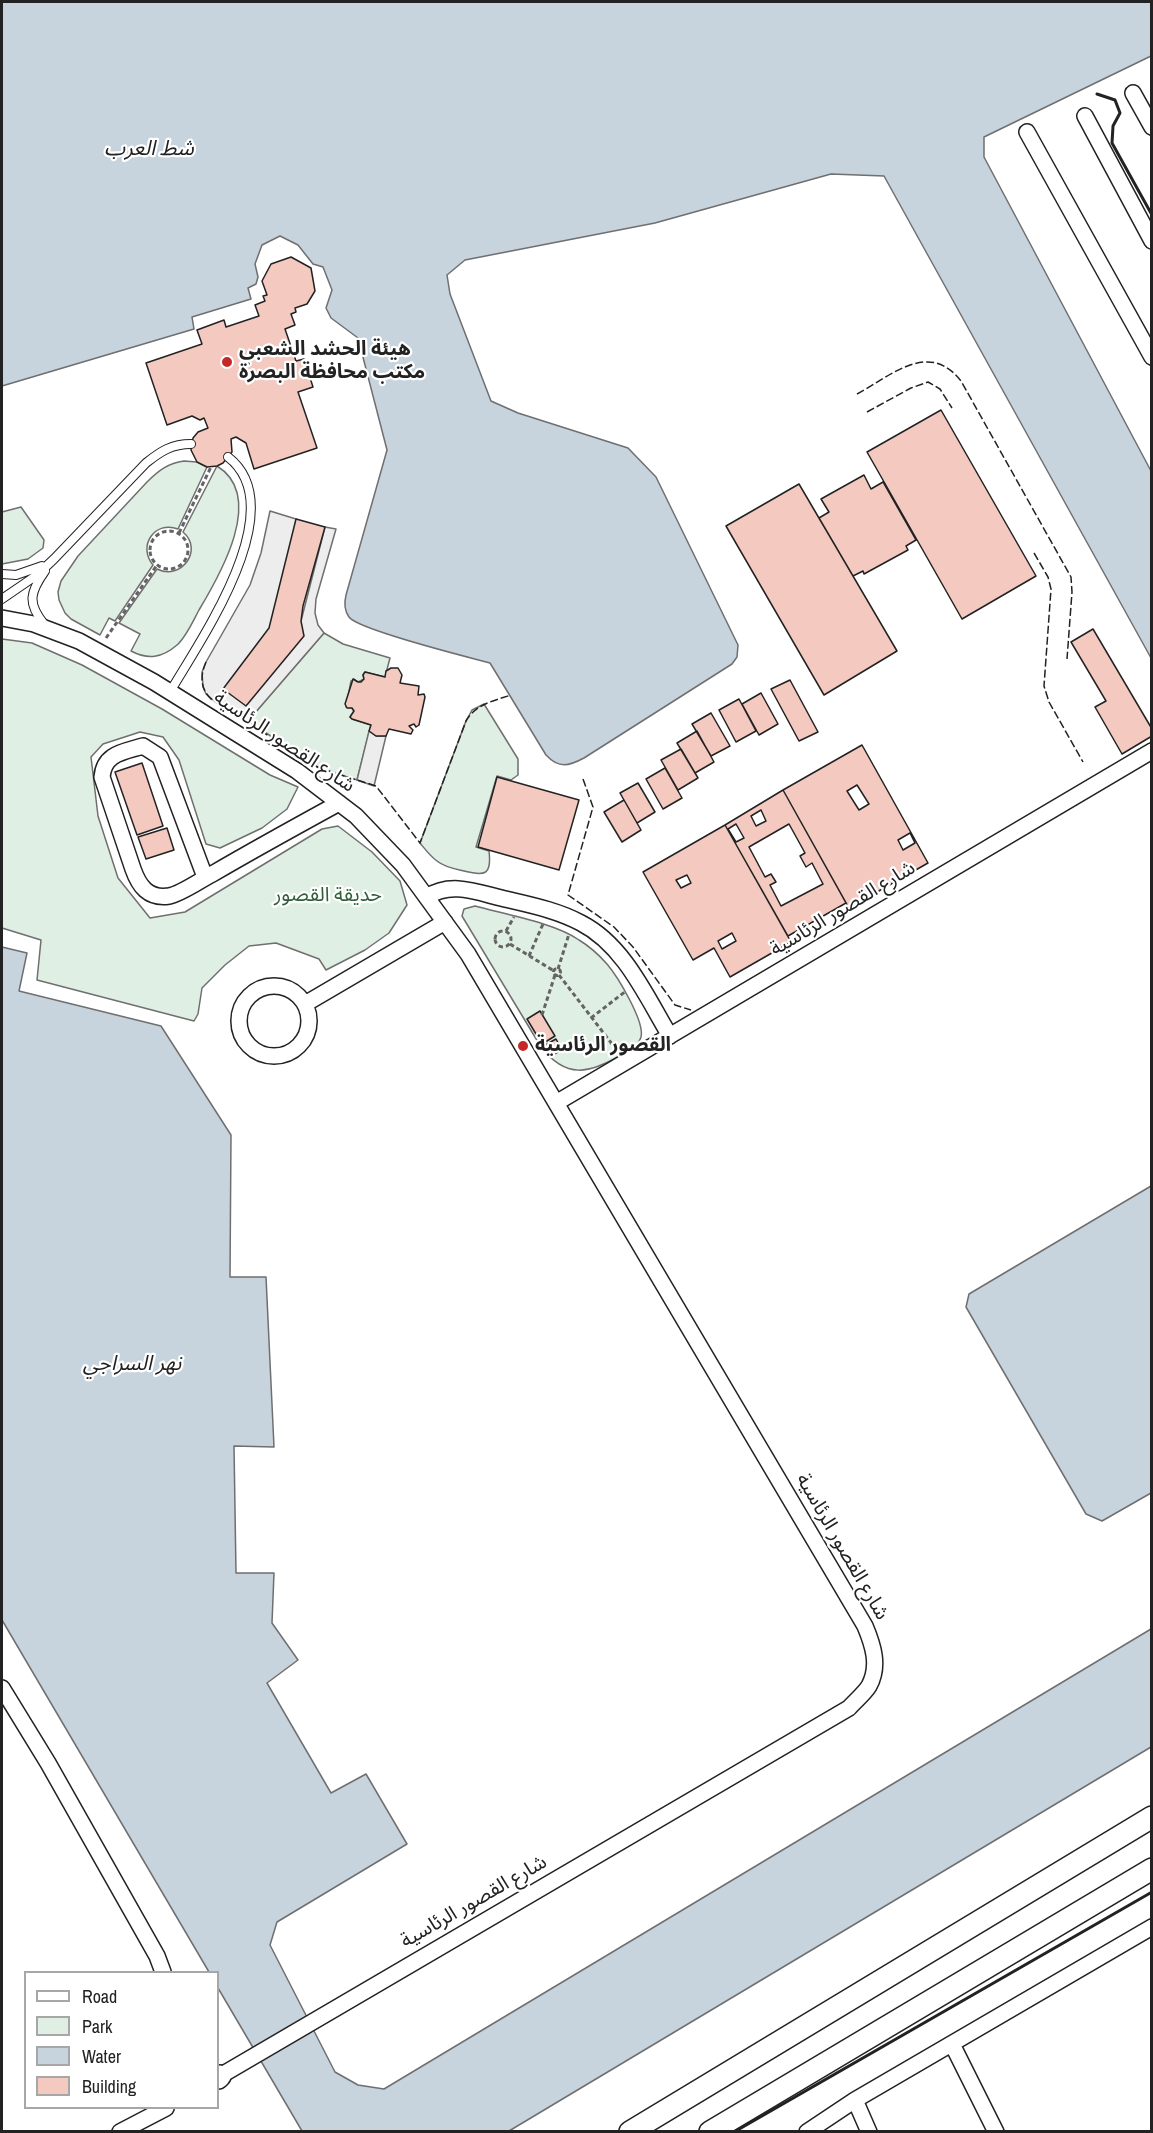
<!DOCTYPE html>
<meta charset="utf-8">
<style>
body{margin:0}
#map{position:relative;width:1153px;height:2133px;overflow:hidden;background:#fff;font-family:"Archivo Narrow",sans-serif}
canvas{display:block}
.frame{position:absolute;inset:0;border:3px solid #222;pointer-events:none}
.legend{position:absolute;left:24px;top:1971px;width:195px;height:138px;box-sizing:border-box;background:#fff;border:2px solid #a7a7a7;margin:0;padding:8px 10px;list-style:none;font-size:18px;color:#222}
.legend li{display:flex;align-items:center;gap:12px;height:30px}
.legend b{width:30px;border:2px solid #a7a7a7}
</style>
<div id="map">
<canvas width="1153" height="2133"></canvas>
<div class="frame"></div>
<ul class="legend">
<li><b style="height:8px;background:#fff"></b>Road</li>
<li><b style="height:16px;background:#e0efe3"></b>Park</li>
<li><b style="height:16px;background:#c7d3dd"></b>Water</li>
<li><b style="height:16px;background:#f3c9c0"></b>Building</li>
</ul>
</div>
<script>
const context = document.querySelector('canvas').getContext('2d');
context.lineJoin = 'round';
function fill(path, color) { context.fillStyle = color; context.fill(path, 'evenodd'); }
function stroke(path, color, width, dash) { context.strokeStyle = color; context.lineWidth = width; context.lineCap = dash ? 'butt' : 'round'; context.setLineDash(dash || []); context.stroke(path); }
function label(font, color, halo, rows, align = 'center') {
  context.font = font + ' "Archivo Narrow","Noto Sans Arabic",sans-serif'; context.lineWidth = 4.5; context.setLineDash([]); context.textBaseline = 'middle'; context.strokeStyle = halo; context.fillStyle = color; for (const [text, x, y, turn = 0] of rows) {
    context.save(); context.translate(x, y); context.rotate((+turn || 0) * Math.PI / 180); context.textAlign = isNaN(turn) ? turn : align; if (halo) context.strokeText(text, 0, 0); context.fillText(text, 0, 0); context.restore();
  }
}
const green = new Path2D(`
 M184,461L197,462L207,467L178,529C155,520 137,546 153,565L115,621L109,618L100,635L71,619L65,613L59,600L58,592L61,581L78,556L147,482C158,471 168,463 184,461Z
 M217,466C266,496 220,575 199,610C193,621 186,637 177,645C162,658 148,660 131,651L140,634L119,623L157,569C181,581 204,550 183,532Z
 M21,507L44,540L43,548L28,559L2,564V512Z
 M324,633L343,644L390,658L385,677L365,672L363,675L364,679L358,682L354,679L351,681L346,707L352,708L354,711L350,717L352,719L371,725L357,780L319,768L248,721Z
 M2,639L32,643L82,665L162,709L270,775L298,787L287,809L262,828L220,848L206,844L179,760L163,737L140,732L103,744L91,757L98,816L118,878L150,918L185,912L322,829L338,826L372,852L400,881L407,905L389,933L365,950L326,970L319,959L276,943L249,946L225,965L202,988L198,1014L194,1021L37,980L41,940L2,928Z
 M484,704L518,759V775L511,780L497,776L476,847L489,851C492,876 484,876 464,871C455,869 444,867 437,861C430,856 425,849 420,843L466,721L472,710Z
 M475,906C504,914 555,923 579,940C589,946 599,955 607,964C618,977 645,1022 641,1037C638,1047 628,1051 621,1055C589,1074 566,1079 541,1047L462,916L464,909Z`);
fill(green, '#e0efe3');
stroke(green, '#6f6f6f', 1.5);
const parking = new Path2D(`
 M270,511L296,519L301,621L325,527L336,529L316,599L315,613L318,625L324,633L248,721L218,704L206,694L203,687L202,672L206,662L250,585L261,553Z
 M369,731L376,736H386L374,786L357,780Z`);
fill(parking, '#ededed');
stroke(parking, '#6f6f6f', 1.5);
const water = new Path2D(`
 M2,2H1151V56L984,137V157L1151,471V658L884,176L831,174L655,223L465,260L447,275L450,294L491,401L518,413L628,448L656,477L738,645L737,657L732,664L584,758C569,766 559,769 546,755L490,663C468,657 358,630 349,617C344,610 344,603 346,595L387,450L358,338L331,318L326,308L332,290L323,267L313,264L298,245L280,236L262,245L255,264L258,277L256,284L248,288L251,299L192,317L194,329L2,386Z
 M2,947L27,953L19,991L161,1026L231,1135L230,1277H266L274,1447L234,1446L236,1573H274L272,1623L298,1660L267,1683L331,1793L366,1774L407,1844L277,1922L270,1945L335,2072L358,2085L384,2089L1151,1629V1747L509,2131H302L218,1988V1972H209L2,1620Z
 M1151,1186V1493L1102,1521L1086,1514L966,1307L969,1294Z`);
fill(water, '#c7d3dd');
stroke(water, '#6f6f6f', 1.5);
const building = new Path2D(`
 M291,257L311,268L315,291L307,304L295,308L296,312L291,314L295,325L285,329L296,361L304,359L313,387L298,392L317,448L254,469L246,443L236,437L231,439L232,452L223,463L217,466L207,467L197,462L191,450L193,438L198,432L208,428L204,418L200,420L192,416L167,425L146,363L202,344L197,330L224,320L226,327L259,316L255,305L265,301L263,296L267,295L262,281L271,264Z
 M941,410L1036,576L962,619L867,452Z
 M864,475L871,489L883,482L916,540L906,546L908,550L864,574L863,571L853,576L819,518L829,512L821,499Z
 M799,484L897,651L824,695L726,526Z
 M296,519L325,527L303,606L301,621L304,636L246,706L223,689L269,628Z
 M1093,629L1152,729V736L1122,754L1095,707L1106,701L1071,642Z
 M391,668H398L402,675L400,683L419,686L418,695L424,694L425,697L419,725L416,727L414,724L409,726L413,730L411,734L389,729L386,736H376L369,731L371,725L352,719L350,717L354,711L352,708H347L345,704L353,679L358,682H361L364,679L363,675L365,672L385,677L386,671Z
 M790,680L818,732L799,741L771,689Z
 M761,693L778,724L759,735L742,704Z
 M739,699L756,731L736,742L719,710Z
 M711,713L730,746L711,756L692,724Z
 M697,731L714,762L695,773L677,743Z
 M862,745L928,863L849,908L783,790ZM857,785L869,804L859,810L847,791ZM910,833L915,843L903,850L898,840Z
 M681,749L698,778L678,790L661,760Z
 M142,763L163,826L137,835L115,772Z
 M665,768L682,798L663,809L646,779Z
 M497,777L579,800L559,870L478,847Z
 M638,783L655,812L637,823L620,793Z
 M783,790L846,903L788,936L725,825ZM761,810L766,821L756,826L751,816ZM736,824L744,838L736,842L728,829ZM789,824L805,853L800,856L806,867L812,863L823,884L781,906L770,885L776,882L771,874L765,877L749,847Z
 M624,800L641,830L622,842L604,812Z
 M725,825L791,942L730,977L714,948L693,960L643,872ZM687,875L691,883L681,888L676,880ZM732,933L736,941L722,949L718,941Z
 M167,828L174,850L146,859L138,837Z
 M540,1011L555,1036L542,1044L527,1019Z
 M556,1039L562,1050L550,1056L545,1045Z`);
fill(building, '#f3c9c0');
stroke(building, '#222', 1.5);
const lane = new Path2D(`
 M2,574L16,575L42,566
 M2,599L37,575L54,559L146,463C161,451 172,444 191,444
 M44,624C27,603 30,592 45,571
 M170,692C199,642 294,508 228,457`);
const street = new Path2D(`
 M1133,93L1152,127
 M1085,116L1152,241
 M1027,132L1152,357
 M2,618L34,624L79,641L154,682L297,771L356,816L403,865L468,954L865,1626C873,1645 880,1666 869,1686C864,1694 855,1701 849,1708L220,2076
 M205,877L160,757L143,746C124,752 104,753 102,777L133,869C139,886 148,899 169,896C181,894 202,879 214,873C255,849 297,826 339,803
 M427,897C449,882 474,891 497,897C525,904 555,909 581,923C624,945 646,996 670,1036
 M239 1021a35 35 0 1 1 70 0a35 35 0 1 1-70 0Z
 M305,1004L445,922
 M556,1103L1152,751
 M2,1688L48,1763L157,1956L163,1972
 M952,2044L996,2132
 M855,2100L869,2132
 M120,2132L166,2108
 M807,2132L855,2100L1152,1927`);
const secondary = new Path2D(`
 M218,2078L220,2076
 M630,2132L1152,1817
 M710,2132L1152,1869`);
stroke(lane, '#222', 10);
stroke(street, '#222', 18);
stroke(secondary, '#222', 24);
stroke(new Path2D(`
 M150 550a19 19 0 1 1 38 0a19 19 0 1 1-38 0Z
 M179,533L211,467
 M106,638L157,565
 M495 939a8 8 0 1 1 16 0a8 8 0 1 1-16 0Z
 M506,931L514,917
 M510,944L554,971
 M529,956L543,924
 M553.5 972a3.5 3.5 0 1 1 7 0a3.5 3.5 0 1 1-7 0Z
 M558,969L569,934
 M559,975L612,1044
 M542,1015L555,975
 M591,1018L626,991`), '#646464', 3, [4.5, 3]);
stroke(lane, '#fff', 8);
stroke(street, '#fff', 15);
stroke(secondary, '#fff', 21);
stroke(new Path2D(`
 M857,394C892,375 929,340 961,381L1071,577L1072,592L1067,659
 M867,412L911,388L928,382L940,389L952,408
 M1034,553L1048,577L1051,589L1044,686L1049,702L1083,762
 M206,662C200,676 200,688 211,699L319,768L376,786L420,843L466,721C476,704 493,701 511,695
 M583,779L593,807L568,895L614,927L633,947L675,1005L691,1010`), '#222', 1.5, [8, 3]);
stroke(new Path2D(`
 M1097,94L1115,100L1120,113L1113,126L1112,143L1152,215
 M734,2132L1152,1892`), '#222', 3);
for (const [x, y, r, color] of [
 [227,362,6,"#c62828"],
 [523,1046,6,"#c62828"]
]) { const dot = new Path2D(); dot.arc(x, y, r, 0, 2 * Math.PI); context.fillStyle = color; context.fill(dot); stroke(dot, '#fff', 2); }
label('bold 20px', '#222', '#fff', [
 ["هيئة الحشد الشعبي",239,350],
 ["مكتب محافظة البصرة",239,373],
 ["القصور الرئاسية",535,1046]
], 'left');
label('20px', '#222', '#fff', [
 ["شارع القصور الرئاسية",284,742,34],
 ["شارع القصور الرئاسية",843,909,-31],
 ["شارع القصور الرئاسية",842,1547,60],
 ["شارع القصور الرئاسية",474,1902,-30]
]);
label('20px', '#2f5e38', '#fff', [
 ["حديقة القصور",328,896]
]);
label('italic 21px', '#222', '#fff', [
 ["شط العرب",149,149],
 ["نهر السراجي",132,1364]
]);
</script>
